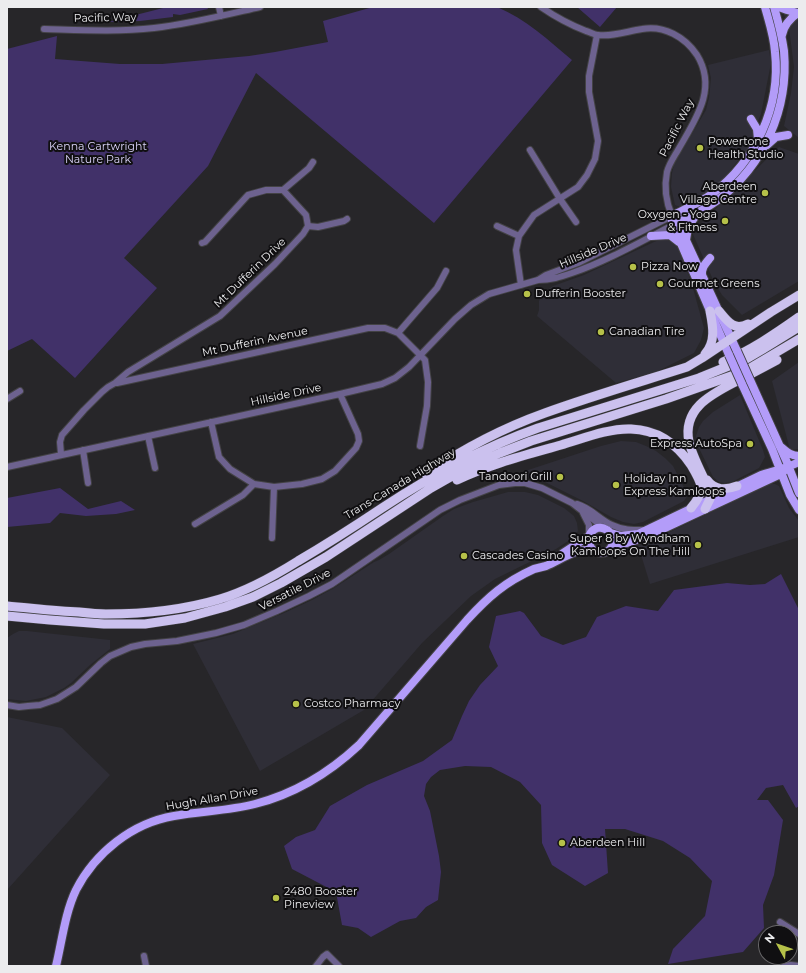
<!DOCTYPE html>
<style>
body{margin:0}
#map{position:relative;width:806px;height:973px;overflow:hidden;background:#272629;font-family:Montserrat,sans-serif}
canvas{display:block}
.frame{position:absolute;inset:0;border:8px solid #ececee;pointer-events:none}
.north{position:absolute;left:758px;top:925px;width:40px;height:40px;box-sizing:border-box;background:#100f11;border:1px solid #686769;border-radius:50%;rotate:310deg;font-size:11px;font-weight:700;line-height:16px;text-align:center;color:#ececee}
.north::after{content:'';display:block;margin:auto;width:14px;height:18px;background:#b6c149;clip-path:polygon(50% 0,100% 100%,50% 72%,0 100%)}
</style>
<div id="map">
<canvas width="806" height="973"></canvas>
<div class="frame"></div>
<div class="north">N</div>
</div>
<script>
const context = document.querySelector('canvas').getContext('2d');
context.lineJoin = 'round';
function fill(path, color) { context.fillStyle = color; context.fill(path, 'evenodd'); }
function stroke(path, color, width, dash) { context.strokeStyle = color; context.lineWidth = width; context.lineCap = dash ? 'butt' : 'round'; context.setLineDash(dash || []); context.stroke(path); }
function label(font, color, halo, rows, align = 'center') {
  context.font = font + ' Montserrat,sans-serif'; context.lineWidth = 4; context.setLineDash([]); context.textBaseline = 'middle'; context.strokeStyle = halo; context.fillStyle = color; for (const [text, x, y, turn = 0] of rows) {
    context.save(); context.translate(x, y); context.rotate((+turn || 0) * Math.PI / 180); context.textAlign = isNaN(turn) ? turn : align; if (halo) context.strokeText(text, 0, 0); context.fillText(text, 0, 0); context.restore();
  }
}
fill(new Path2D(`
 M781,7H799V138L784,126L791,93L794,67L789,28Z
 M769,50L771,63L761,114L754,131L753,139L745,152L724,178L700,197L680,207L675,205L671,187L672,173L674,164L706,110L709,98L711,78L708,65Z
 M779,147L799,154V281L742,315L722,295L714,282L692,232Z
 M662,239L668,240L674,242L677,246L691,281L704,328L701,340L694,353L656,372L616,383L537,316L539,310V301L543,293L553,286L584,275L654,242Z
 M799,362V449L790,450L772,381Z
 M740,395L763,450L765,457L759,468L732,482L724,483L719,482L713,477L698,446L696,436L699,427L703,421L713,412Z
 M621,441L636,442L646,446L656,451L665,458L673,466L688,495L684,501L643,522L634,524L623,522L611,517L583,501L545,482L526,477L525,471L601,446Z
 M770,484H775L779,486L789,508L799,521V537L650,584L638,545L649,542Z
 M508,492H525L538,495L564,508L574,516L577,523L578,531L571,539L556,549L495,579L471,596L422,643L364,710L260,771L193,644L233,634L284,613L312,600L334,588L374,562L379,560L389,554L443,516L454,509L473,502Z
 M19,631H27L110,640V649L90,665L71,683L64,688L46,697L26,701L7,699V638L13,634Z
 M7,717L62,728L110,775L7,890Z`), '#2f2e37');
fill(new Path2D(`
 M167,7H207L208,9L180,15L173,14V17L140,21L108,22Z
 M373,7H497C526,19 548,40 572,60L434,223L256,73L208,166L124,258L157,288L75,378L32,339L7,351V49L57,36L55,59L120,64H162L249,56L275,52L328,42L323,21Z
 M577,7H617L600,27Z
 M60,488L88,509L121,501L135,510L116,514L86,516L60,513L50,523L7,527V498Z
 M781,574L799,610V806L796,808L783,785L766,788L757,800H768L783,820L774,875L763,905L764,928L743,952L668,964L673,949L705,916L712,881L690,858L663,841L625,829H605L608,873L585,886L552,865L542,843L541,805L520,782L491,767L465,766L440,770L431,777L426,784L424,796L430,811L439,856L441,872L438,900L426,907L416,918L400,921L371,937L358,928L342,925L336,892L292,869L284,846L296,837L315,830L330,806L367,785L423,761L452,740L462,716L469,701L480,685L498,666L489,647L496,616L520,611L524,613L541,636L563,645L586,637L597,617L626,606L658,611L674,590L727,583L750,585L765,584Z`), '#413169');
const minor = new Path2D(`
 M219,7L221,16
 M44,29C81,30 118,32 154,28C190,24 225,15 260,7
 M530,150L560,199L576,222
 M283,190L309,168L313,162
 M308,226L318,227L344,221L347,219
 M497,226L519,236
 M538,280C551,280 560,277 572,273C607,261 640,242 673,225
 M521,285L516,250L519,236L534,215L578,187L587,175L595,159L598,141L589,92V76L597,35
 M398,333L437,288L446,271
 M117,383L368,328H385L398,333L425,360L428,382L427,406L420,446
 M7,399L20,391
 M211,422L219,457L230,469L254,484L274,487L302,484L322,479L335,471L356,448L359,441L358,434L340,394
 M148,436L155,468
 M83,450L88,483
 M61,454L60,442L62,435L84,410L102,392L108,387L115,383L128,372L220,316L275,264L303,234L308,226L306,215L283,190H266L248,195L205,242L202,243
 M7,467L340,394L382,384L395,378L409,367L455,319L471,305L489,294L538,280L546,275L578,263L672,216C666,202 664,187 667,172C669,164 674,157 678,150C695,120 718,89 697,55C685,37 664,25 642,29C628,31 613,37 598,35C594,35 590,32 586,31C568,24 557,18 541,7
 M577,504C591,508 600,520 612,525C622,530 633,530 643,530
 M583,513L589,525V535
 M195,524L243,495L254,484
 M272,538L274,487
 M7,705L19,707L28,706L40,705L57,699L76,687L101,663L110,656L131,647L145,644L177,641L216,633L244,625L277,611L309,596L332,584L440,510L460,500L499,485L515,483H525L542,488L572,503L604,528
 M780,922L799,934
 M144,956L146,966
 M316,966L323,957L327,954L339,966
 M784,966L791,965L799,966`);
const major = new Path2D(`
 M779,7L787,10L798,13
 M782,35C784,25 789,19 798,13
 M751,119L757,129L758,139
 M767,145L776,137L788,135
 M672,216C685,209 699,203 712,194C756,161 781,106 775,52C774,36 769,22 765,7
 M675,220L678,223L737,351
 M672,221L673,225L729,355
 M673,225C688,218 704,210 718,200C764,165 789,109 784,51C782,36 778,21 774,7
 M651,236L670,235L679,242
 M686,240C687,229 690,223 697,214
 M702,276C701,268 705,264 710,258
 M750,380L786,460L799,493
 M742,384L772,449L790,495L799,510
 M781,447C787,452 791,456 799,456
 M611,533L621,536L638,534L761,475C774,471 787,468 799,462
 M611,548L646,537L781,474L784,471
 M563,553L589,536
 M56,966C62,941 65,913 76,890C95,853 132,823 174,816C201,811 228,811 255,804C294,794 329,773 359,745L467,620C488,597 505,582 534,569C538,568 542,567 546,566C556,562 566,555 576,552C579,551 585,550 588,550C595,550 599,555 606,552C615,548 615,535 607,530C594,521 581,540 594,551`);
const highway = new Path2D(`
 M719,311C728,322 734,331 748,324
 M705,354C716,342 713,326 710,311
 M723,362C750,351 775,334 799,317
 M426,474C463,449 503,428 545,413C592,396 640,382 687,367L702,358L771,312L799,295
 M457,480C490,464 526,455 561,445C582,439 609,428 631,429C658,430 677,444 691,465C703,485 706,490 691,508
 M707,480C715,491 726,490 737,486
 M705,509L710,499L711,493C704,478 693,458 689,442C682,408 712,394 737,381C751,374 764,367 777,360
 M7,606C31,608 55,611 79,612C88,613 97,614 106,614C144,614 183,610 220,599C247,591 274,576 298,561C327,544 355,526 382,508C432,475 482,448 538,428L699,378L746,359L763,349L799,327
 M7,616L50,620L104,624H145L185,618L225,607L253,597L281,583L326,557L431,488L468,467L500,453L531,441L666,399L734,375L750,368L799,339`);
stroke(minor, '#434245', 8);
stroke(major, '#434245', 10);
stroke(highway, '#434245', 10);
stroke(minor, '#6d628f', 6);
stroke(major, '#b39cf9', 8);
stroke(highway, '#cbc1ee', 9);
const majorBridge = new Path2D(`
 M737,351L750,380
 M729,355L742,384`);
stroke(majorBridge, '#434245', 10, []);
stroke(majorBridge, '#b39cf9', 8);
for (const [x, y, r, color] of [
 [700,148,4,"#b6c149"],
 [765,193,4,"#b6c149"],
 [725,221,4,"#b6c149"],
 [633,267,4,"#b6c149"],
 [660,284,4,"#b6c149"],
 [527,294,4,"#b6c149"],
 [601,332,4,"#b6c149"],
 [750,444,4,"#b6c149"],
 [560,477,4,"#b6c149"],
 [616,485,4,"#b6c149"],
 [698,545,4,"#b6c149"],
 [464,556,4,"#b6c149"],
 [296,704,4,"#b6c149"],
 [562,843,4,"#b6c149"],
 [276,898,4,"#b6c149"]
]) { const dot = new Path2D(); dot.arc(x, y, r, 0, 2 * Math.PI); context.fillStyle = color; context.fill(dot); stroke(dot, '#100f11', 1.5); }
label('11px', '#ececee', '#100f11', [
 ["Pacific Way",105,18,-1],
 ["Pacific Way",677,128,-63],
 ["Hillside Drive",593,251,-23],
 ["Mt Dufferin Drive",250,273,-44],
 ["Mt Dufferin Avenue",255,342,-12],
 ["Hillside Drive",286,395,-12],
 ["Trans-Canada Highway",400,484,-31],
 ["Versatile Drive",295,590,-27],
 ["Hugh Allan Drive",212,799,-10]
]);
label('11px', '#ececee', '#100f11', [
 ["Powertone",708,142],
 ["Health Studio",708,155],
 ["Aberdeen",757,187,"right"],
 ["Village Centre",757,200,"right"],
 ["Oxygen - Yoga",717,215,"right"],
 ["& Fitness",717,228,"right"],
 ["Pizza Now",641,267],
 ["Gourmet Greens",668,284],
 ["Dufferin Booster",535,294],
 ["Canadian Tire",609,332],
 ["Express AutoSpa",742,444,"right"],
 ["Tandoori Grill",552,477,"right"],
 ["Holiday Inn",624,479],
 ["Express Kamloops",624,492],
 ["Super 8 by Wyndham",690,539,"right"],
 ["Kamloops On The Hill",690,552,"right"],
 ["Cascades Casino",472,556],
 ["Costco Pharmacy",304,704],
 ["Aberdeen Hill",570,843],
 ["2480 Booster",284,892],
 ["Pineview",284,905]
], 'left');
label('11px', '#dbd4f9', '#100f11', [
 ["Kenna Cartwright",98,147],
 ["Nature Park",98,160]
]);
</script>
